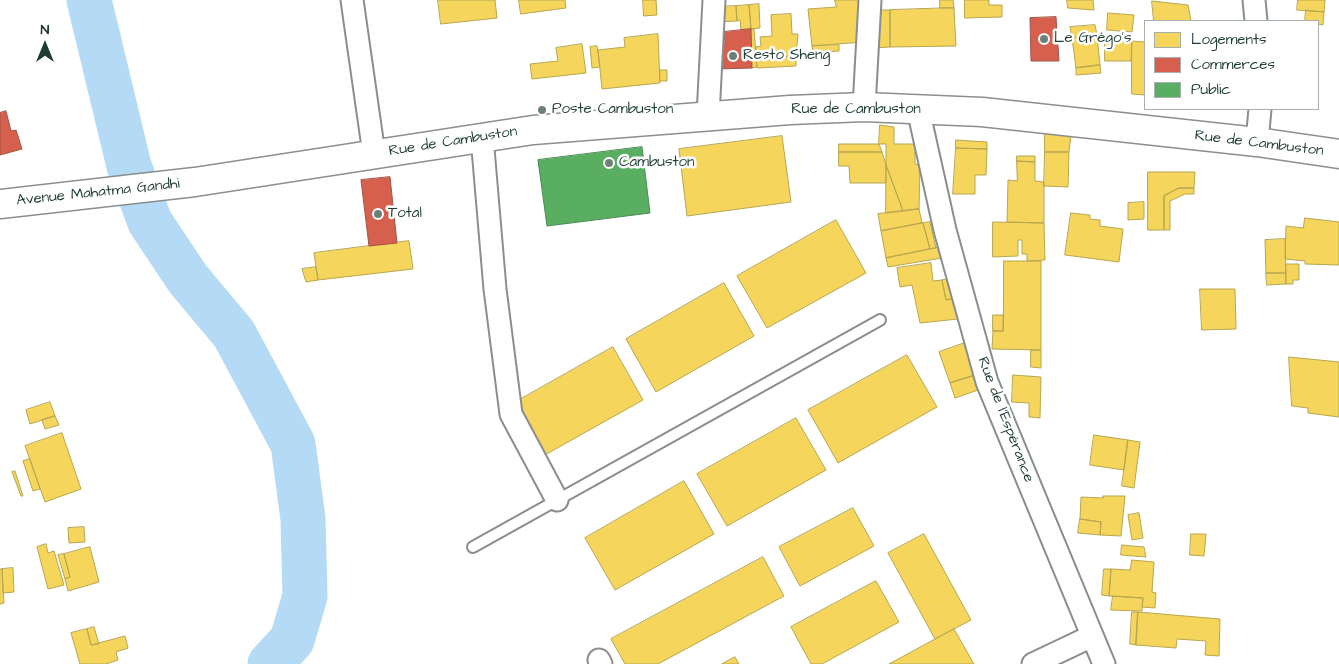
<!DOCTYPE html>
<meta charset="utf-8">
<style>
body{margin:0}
#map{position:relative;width:1339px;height:664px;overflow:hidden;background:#fff;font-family:"Architects Daughter",sans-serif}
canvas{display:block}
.legend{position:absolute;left:1144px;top:20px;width:175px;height:90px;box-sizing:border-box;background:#fff;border:1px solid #a5b1ae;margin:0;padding:6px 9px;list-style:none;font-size:15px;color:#1f3d34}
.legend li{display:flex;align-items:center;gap:10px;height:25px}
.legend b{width:25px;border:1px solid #a5b1ae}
.north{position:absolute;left:20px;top:20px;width:50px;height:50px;-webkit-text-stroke:4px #fff;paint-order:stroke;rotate:0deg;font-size:14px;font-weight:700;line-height:20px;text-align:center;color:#1f3d34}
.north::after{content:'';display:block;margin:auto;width:18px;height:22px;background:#1f3d34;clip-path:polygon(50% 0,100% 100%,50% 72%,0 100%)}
</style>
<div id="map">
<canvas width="1339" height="664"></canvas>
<ul class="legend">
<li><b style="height:14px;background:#f6d55c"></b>Logements</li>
<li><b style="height:14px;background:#d6604d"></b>Commerces</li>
<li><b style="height:14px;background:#5aae61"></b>Public</li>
</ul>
<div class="north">N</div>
</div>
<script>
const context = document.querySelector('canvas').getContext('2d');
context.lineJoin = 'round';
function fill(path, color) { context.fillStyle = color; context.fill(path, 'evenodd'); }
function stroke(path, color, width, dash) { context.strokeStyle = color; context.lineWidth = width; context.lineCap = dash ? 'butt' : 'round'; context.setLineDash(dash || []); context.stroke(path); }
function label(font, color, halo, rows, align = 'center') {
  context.font = font + ' "Architects Daughter",sans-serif'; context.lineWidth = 5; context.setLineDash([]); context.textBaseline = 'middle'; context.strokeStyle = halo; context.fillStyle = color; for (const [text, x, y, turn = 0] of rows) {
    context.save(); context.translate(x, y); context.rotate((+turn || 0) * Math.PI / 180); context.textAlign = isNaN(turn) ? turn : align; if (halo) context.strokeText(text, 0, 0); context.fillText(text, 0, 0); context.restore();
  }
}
const homes = new Path2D(`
 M438,0H495L497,18L441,24Z
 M519,0H565L566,8L521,14Z
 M643,0H656L657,15L644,16Z
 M835,0H865L863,42L812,46L808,9L836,7Z
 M940,0H953L954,8H940Z
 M965,0H989V5H1002V17L965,18Z
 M1067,0H1093L1094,10L1068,8Z
 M1298,0H1325L1324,12L1297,10Z
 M1152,1L1188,5L1191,21H1154Z
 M759,4L760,28L751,29L749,5Z
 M749,5L751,29L741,30L740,20L737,21L736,6Z
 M736,6L737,21L714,22L716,7Z
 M954,8L956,46L890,47V10Z
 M876,10H890V47L873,48Z
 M1306,10L1324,12L1323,25L1318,24V21H1305Z
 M1108,13L1134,15L1132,32L1107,30Z
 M791,14L792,34H798L796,56L756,59V47L761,46L760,37L772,36L771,15Z
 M1095,25L1097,35L1072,38L1070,27Z
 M751,29H754L757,67L752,68Z
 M658,34L660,83L602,89L598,50L625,47L624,38Z
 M1097,35L1100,65L1076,68L1072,38Z
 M1105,40L1132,41L1131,61H1105Z
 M1132,41L1145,42V95L1132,94Z
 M582,44L586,73L532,79L530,64L558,61L556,48Z
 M839,45V51L813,53L812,46Z
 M597,46L600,67L592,68L590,47Z
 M796,56V66L757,68L756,59Z
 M1100,65L1101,73L1076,75V68Z
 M660,70H667V81H660Z
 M880,125L894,127V144H915V164L920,165L919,209L903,211L886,165V144H879Z
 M1045,133L1071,134L1069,152H1045Z
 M782,136L791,202L687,216L679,149Z
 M956,140L987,142V149L956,148Z
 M839,144H879L882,152H839Z
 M956,148L987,149L986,175H975V194H953Z
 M839,152H882L886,165V183H850L849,166H839Z
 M1045,152H1069L1068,187L1044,186Z
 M1017,156H1035V162L1017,161Z
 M1017,161L1035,162V181L1044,182V223L1007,222L1008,180L1017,181Z
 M886,165L903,211L886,213Z
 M1148,172H1195L1194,188H1179L1164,196V230H1148Z
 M1179,188H1194V194H1185L1170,201V230H1164V196Z
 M1144,202V219L1128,220V203Z
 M919,209L922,223L881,231L878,214Z
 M1071,213L1090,215V219L1100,220V226L1123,229L1119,262L1065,255Z
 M1305,218L1339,222V265L1305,264V261L1285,259L1286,226L1303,228Z
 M836,220L866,273L767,328L737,276Z
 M930,222L936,248L930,249L923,223Z
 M993,222L1044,223L1045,260L1027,261V254H1022V240H1018V256L993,257Z
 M923,223L930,249L886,258L881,231Z
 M1285,239L1286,273H1266L1265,240Z
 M409,241L413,269L318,280L314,253Z
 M946,246L948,257L888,267L886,258Z
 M1004,261H1041V350L992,349L993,331H1003Z
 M931,263L933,281L942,280L946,300L954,298L958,319L920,323L912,285L900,287L897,268Z
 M1286,264H1299V280H1293V284H1286Z
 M316,267L318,280L306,282L302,269Z
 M1266,273H1286V284L1267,285Z
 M950,279L954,298L946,300L942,280Z
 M724,283L754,336L656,392L626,339Z
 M1200,289H1235L1236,329L1202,330Z
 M993,315H1003V331H993Z
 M965,343L976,375L950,383L939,352Z
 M613,347L643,400L543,456L514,403Z
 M1031,350H1041V368L1031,367Z
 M907,355L937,407L838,463L808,410Z
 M1289,357L1339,362V417L1308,413V408L1292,406Z
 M976,375L981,389L955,398L950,383Z
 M1013,375L1041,377L1040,418L1029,417V403L1012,402Z
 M50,402L55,416L30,424L26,410Z
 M55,416L59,425L45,429L42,420Z
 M796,418L826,470L727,526L697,474Z
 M62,433L81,489L45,502L25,446Z
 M1094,435L1128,440L1124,470L1090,465Z
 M1128,440L1140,442L1134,488L1122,486Z
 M30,459L40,489L33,491L23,461Z
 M15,471L23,496H21L12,472Z
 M684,481L714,534L615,590L585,538Z
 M1103,496H1125L1121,536L1100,535L1101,522L1080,519L1081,497L1103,498Z
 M853,508L874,546L800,586L779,547Z
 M1139,513L1143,538L1132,540L1128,515Z
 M1080,519L1101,522L1100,535L1078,533Z
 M84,527L85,542L69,543L68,528Z
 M924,534L971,620L935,639L888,553Z
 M1191,534H1206L1204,556L1190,555Z
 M46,544L48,553L54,551L64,585L48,589L37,547Z
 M1122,545L1144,547L1146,557L1121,555Z
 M90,547L99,582L68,591L65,579L70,577L64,554Z
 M64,554L70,577L65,579L58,555Z
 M763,557L784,596L658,664H625L611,639Z
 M1132,560L1154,562L1152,592L1156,593L1155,608L1142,607L1143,598L1109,596L1111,569L1130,570Z
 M13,568L14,592L3,593L2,569Z
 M0,569H2L4,603L0,604Z
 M1104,569H1111L1109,596L1102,595Z
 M876,581L899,622L822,664H811L791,627Z
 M1113,596L1143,598L1142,611L1111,610Z
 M1132,612H1138L1136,645L1130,644Z
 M1138,612L1220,619L1219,656L1205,655L1206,641L1177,639L1176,648L1136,645Z
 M94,627L99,644L91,645L87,629Z
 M87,629L91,645L125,636L128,648L116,652L118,660L106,664H80L71,633Z
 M954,629L974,664H889L935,639Z
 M735,657L739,664H722Z`);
fill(homes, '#f6d55c');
stroke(homes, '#b6a750', 1);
const shops = new Path2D(`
 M1056,17L1059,61H1031L1030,18Z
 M751,29L752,68L716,69L715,44H725L724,32Z
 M6,111L11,131L16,130L22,149L0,155V113Z
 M390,177L397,243L369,246L361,180Z`);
fill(shops, '#d6604d');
stroke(shops, '#9f5646', 1);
const public = new Path2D(`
 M642,147L650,213L547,226L538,160Z`);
fill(public, '#5aae61');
stroke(public, '#488c54', 1);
stroke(new Path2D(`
 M89,0L129,166L150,222L188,279L234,334L293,444L303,519L305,596L292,640L270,664`), '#b4daf6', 45);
const lane = new Path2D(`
 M473,547L880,320`);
const street = new Path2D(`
 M352,0L374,154
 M1254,0L1256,21
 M864,107L870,0
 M918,109L945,230L987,382L1104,664
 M708,116L714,0
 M482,137L495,289L511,414L557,500
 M1257,142L1260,109
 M599,660L601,664
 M1033,664L1092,636`);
const secondary = new Path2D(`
 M0,204L195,182L533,130L790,110L864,107L982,112L1257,142L1339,154`);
stroke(lane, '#898f8d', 14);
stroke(street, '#898f8d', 25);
stroke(secondary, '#898f8d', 31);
stroke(lane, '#fff', 10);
stroke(street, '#fff', 21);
stroke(secondary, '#fff', 28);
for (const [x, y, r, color] of [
 [1044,39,5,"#6d817b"],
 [733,56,5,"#6d817b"],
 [542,110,5,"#6d817b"],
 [609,163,5,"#6d817b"],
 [378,214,5,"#6d817b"]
]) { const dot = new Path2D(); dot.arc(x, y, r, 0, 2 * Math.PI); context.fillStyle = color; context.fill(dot); stroke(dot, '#fff', 2); }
label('15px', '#1f3d34', '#fff', [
 ["Le Grégo's",1054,39],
 ["Resto Sheng",743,56],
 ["Poste Cambuston",552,110],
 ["Cambuston",619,163],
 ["Total",388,214]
], 'left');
label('15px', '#1f3d34', '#fff', [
 ["Rue de Cambuston",856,110],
 ["Rue de Cambuston",453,142,-9],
 ["Rue de Cambuston",1259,144,7],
 ["Avenue Mahatma Gandhi",98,193,-6],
 ["Rue de l'Espérance",1005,420,69]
]);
</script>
